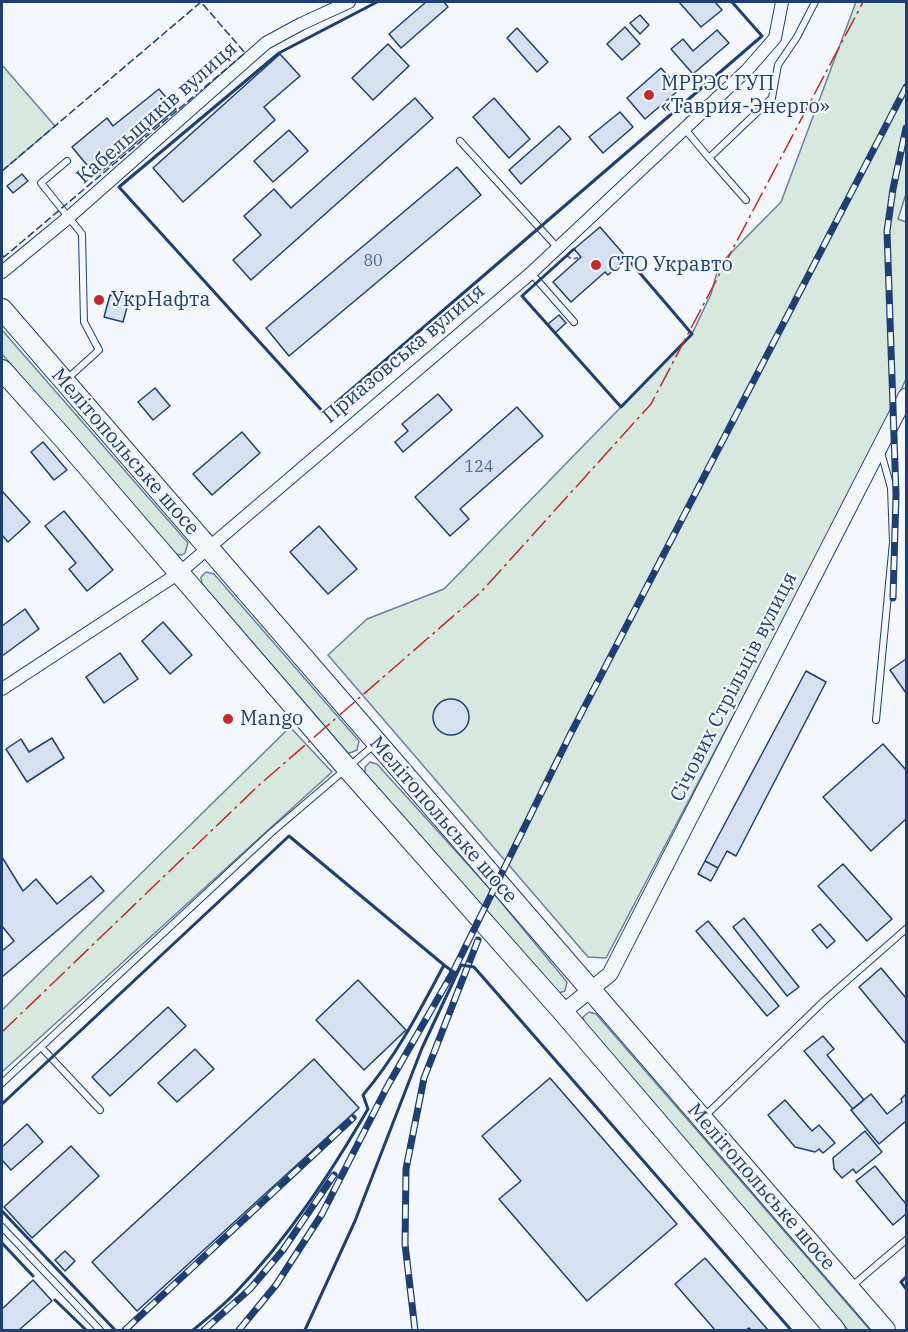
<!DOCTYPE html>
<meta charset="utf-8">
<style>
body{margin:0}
#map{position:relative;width:908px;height:1332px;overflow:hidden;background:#f4f7fb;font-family:"IBM Plex Serif",serif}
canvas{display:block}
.frame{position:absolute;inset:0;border:3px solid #1d3f73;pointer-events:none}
</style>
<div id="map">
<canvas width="908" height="1332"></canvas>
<div class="frame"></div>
</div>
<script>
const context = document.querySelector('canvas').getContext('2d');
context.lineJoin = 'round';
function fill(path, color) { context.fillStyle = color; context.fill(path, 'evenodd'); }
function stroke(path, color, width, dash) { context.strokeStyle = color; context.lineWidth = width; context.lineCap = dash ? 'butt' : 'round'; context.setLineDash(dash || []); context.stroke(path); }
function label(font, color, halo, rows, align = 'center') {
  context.font = font + ' "IBM Plex Serif",serif'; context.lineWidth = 4.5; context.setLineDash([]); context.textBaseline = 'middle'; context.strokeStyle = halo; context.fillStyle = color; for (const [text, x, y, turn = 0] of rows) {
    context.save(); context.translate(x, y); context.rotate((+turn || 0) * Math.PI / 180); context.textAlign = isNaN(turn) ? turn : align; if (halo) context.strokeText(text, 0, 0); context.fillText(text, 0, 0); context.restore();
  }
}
const green = new Path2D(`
 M856,2H906V194L898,219L906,222V379L877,442L606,958L588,957L328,655L367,619L444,589L692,334L711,294L719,265L781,202Z
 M2,65L55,126L2,171Z
 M2,330L188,543L185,553L182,555L175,554L2,354Z
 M206,572L214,574L359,741L357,750L350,753L347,752L202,584L201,577Z
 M290,727L332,772L2,1072V1010Z
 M370,762L377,764L490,889L567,982L565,991L558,993L365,774V767Z
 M589,1012L596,1014L870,1330H848L584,1024L583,1017Z`);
fill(green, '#d7e8df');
stroke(green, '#687fa3', 1.5);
const building = new Path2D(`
 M426,2H444L448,7L401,48L389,34Z
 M679,2H715L722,10L701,27Z
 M640,15L649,25L640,34L630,23Z
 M625,27L640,44L622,60L607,44Z
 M517,28L548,62L537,72L507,38Z
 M717,30L729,43L693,74L671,49L683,39L693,51Z
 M388,44L409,66L373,100L352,78Z
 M280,54L300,76L264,107L275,120L183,202L153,168Z
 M661,68L680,89L645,119L627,98Z
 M159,89L176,109L96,176L72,147L107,118L113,126Z
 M415,98L433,118L251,280L233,260L261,235L244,216L274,189L291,208Z
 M494,98L530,139L509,158L473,117Z
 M620,112L633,127L603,153L589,137Z
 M559,126L571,139L521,184L509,170Z
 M289,130L308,151L273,182L254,161Z
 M457,167L481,195L289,356L266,328Z
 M22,174L28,181L13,193L7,186Z
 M600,227L627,258L608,275L605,272L571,302L553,282L581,257L574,249Z
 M110,295L129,300L123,322L104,317Z
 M559,315L566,323L555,333L548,324Z
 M155,388L170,406L153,420L138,402Z
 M438,394L452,410L403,452L395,442L408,431L402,424Z
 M517,407L543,436L460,509L469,519L450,536L415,497Z
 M242,432L260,453L212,495L193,474Z
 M43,442L67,470L54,480L31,452Z
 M2,491L30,522L8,542L2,535Z
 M64,511L113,570L87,591L69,569L76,563L45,526Z
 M319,526L357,569L328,594L290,552Z
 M25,609L39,629L2,656V626Z
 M163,622L192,655L170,674L142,641Z
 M120,653L138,679L104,703L86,677Z
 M906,659V693L890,670Z
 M806,671L826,682L736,856L727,851L718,868L705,861Z
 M433 717a18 18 0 1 1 36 0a18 18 0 1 1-36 0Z
 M52,738L64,758L27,782L6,749L21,739L29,752Z
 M883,744L906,770V819L871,851L823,797Z
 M2,857L23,891L36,879L57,904L91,876L104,891L2,977V951L14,941L2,926Z
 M705,861L718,868L711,881L698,874Z
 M843,864L892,919L867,941L818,886Z
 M744,918L799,987L787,996L733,927Z
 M708,921L779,1006L767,1016L696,931Z
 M820,924L835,941L827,948L812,930Z
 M881,968L906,998V1044L859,987Z
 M358,980L406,1030L364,1070L316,1020Z
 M168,1007L186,1026L110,1096L92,1077Z
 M823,1036L834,1049L827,1055L864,1100L853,1109L804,1051Z
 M195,1049L214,1069L177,1102L158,1083Z
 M314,1059L359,1108L137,1311L92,1262Z
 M550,1078L677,1224L587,1301L499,1199L521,1181L482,1136Z
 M871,1094L887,1114L902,1102L901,1099L906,1094V1121L879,1144L851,1110Z
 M785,1100L812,1131L819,1125L835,1143L823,1153L819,1149L815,1152L795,1147L768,1115Z
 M27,1124L43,1142L11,1170L2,1160V1147Z
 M865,1131L882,1152L856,1173L853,1169L842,1178L834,1169L833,1158Z
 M71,1146L99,1176L32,1238L4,1207Z
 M875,1166L906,1204V1214L893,1225L856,1181Z
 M65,1251L75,1261L65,1271L55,1260Z
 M705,1258L768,1330H751L749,1328L746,1330H715L675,1284Z
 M33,1280L52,1301L19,1330H2V1309Z`);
fill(building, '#d5e0f0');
stroke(building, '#1d3f73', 1.5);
const service = new Path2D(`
 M684,128L709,158L772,98L778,65L797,37L815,2
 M460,141L557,247
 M709,158L746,200
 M67,161L41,183L82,234L84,322L99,350L67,379
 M531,273L574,322
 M876,720L893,542L891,488L881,452
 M41,1047L100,1110
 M2,1083L272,832L374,745
 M705,1116L825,1000L906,929
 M2,1227L100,1330
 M852,1286L906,1240`);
const minor = new Path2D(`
 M2,272L69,217L266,43L301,24L349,2
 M2,689L179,573L531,273L747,70L775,38L782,2`);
const tertiary = new Path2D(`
 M563,1012L610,974L906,396`);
const primary = new Path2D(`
 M2,309L885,1330
 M2,370L63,438L347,768L563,1012L835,1330`);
stroke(service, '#1d3f73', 8);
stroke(minor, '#1d3f73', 14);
stroke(tertiary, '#1d3f73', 17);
stroke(primary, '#1d3f73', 22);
stroke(new Path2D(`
 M567,256L572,259L581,257`), '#5e769c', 2, [4.5, 3]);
stroke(service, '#f4f7fb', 6);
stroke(minor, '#f4f7fb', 12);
stroke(tertiary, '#f4f7fb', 15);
stroke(primary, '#f4f7fb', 20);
const rail = new Path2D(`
 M893,598L896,495L887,231L893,189L906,128
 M125,1330L353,1118
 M204,1330L250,1289L283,1250L334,1175
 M239,1330L276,1285L322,1214L387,1087L453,972L570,735L906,87
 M415,1330L405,1244L406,1169L424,1078L478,940`);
stroke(rail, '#1d3f73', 7);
stroke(rail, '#f4f7fb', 4.5, [14]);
stroke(new Path2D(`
 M2,171L201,2L245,53L4,257L2,254`), '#1d3f73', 1.5, [8, 3]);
stroke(new Path2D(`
 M377,2L279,53L119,187L324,413L762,36L732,2
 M574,249L522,296L621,407L692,334L627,258
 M444,965L456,974
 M2,1104L289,836L444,965C419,1012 397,1055 363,1095L368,1109C330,1174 289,1237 237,1291C224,1305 208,1318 193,1330
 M2,1211L115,1330
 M2,1243L33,1276
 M906,1277L901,1282L906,1289
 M55,1300L86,1330
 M305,1330L355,1221L422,1048L461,965L474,967L791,1330`), '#1d3f73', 3);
stroke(new Path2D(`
 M2,1032L258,786L481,592L651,404L863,2`), '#c62828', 1.5, [21, 4.5, 3, 4.5]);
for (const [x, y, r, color] of [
 [649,95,6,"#c62828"],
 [596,265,6,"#c62828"],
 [99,300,6,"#c62828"],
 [228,719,6,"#c62828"]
]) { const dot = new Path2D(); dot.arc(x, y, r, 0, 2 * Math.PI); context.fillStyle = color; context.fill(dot); stroke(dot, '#f4f7fb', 2); }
label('16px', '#4b6792', null, [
 ["80",373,261],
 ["124",479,467]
]);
label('20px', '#1d3f73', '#f4f7fb', [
 ["МРРЭС ГУП",661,84],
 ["«Таврия-Энерго»",661,107],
 ["СТО Укравто",608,265],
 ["УкрНафта",111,300],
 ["Mango",240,719]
], 'left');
label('20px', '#1d3f73', '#f4f7fb', [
 ["Кабельщиків вулиця",157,113,-41],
 ["Приазовська вулиця",404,354,-40],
 ["Мелітопольське шосе",125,452,49],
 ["Січових Стрільців вулиця",734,687,-63],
 ["Мелітопольське шосе",443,820,49],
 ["Мелітопольське шосе",761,1187,49]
]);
</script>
